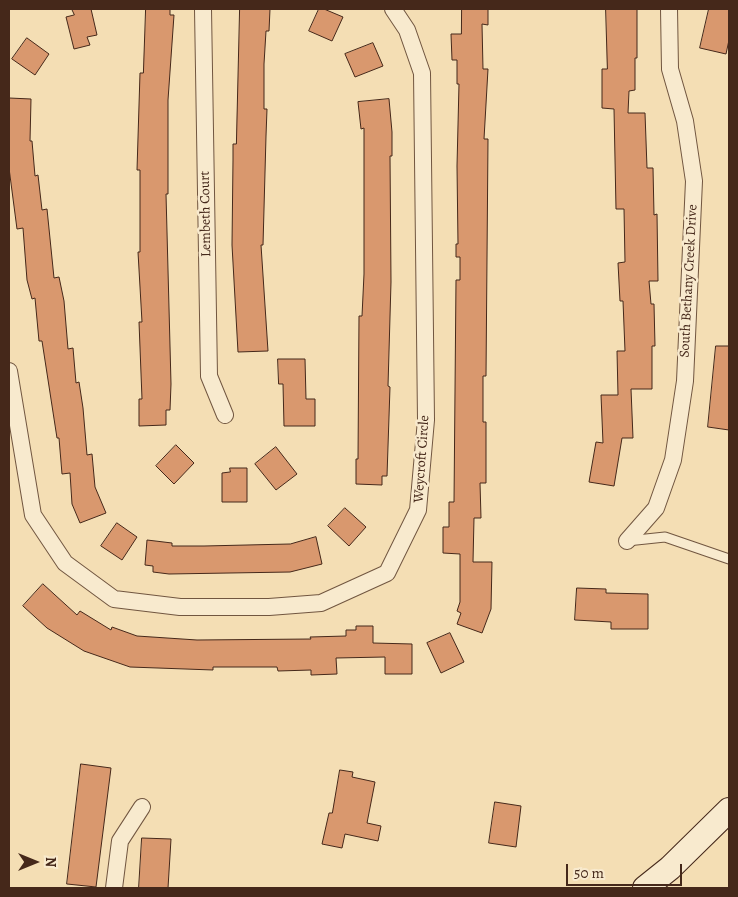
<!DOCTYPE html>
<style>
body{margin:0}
#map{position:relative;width:738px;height:897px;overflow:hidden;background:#f4deb4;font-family:Alegreya,serif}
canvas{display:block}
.frame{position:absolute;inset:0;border:10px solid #45281a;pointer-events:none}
.north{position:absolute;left:10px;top:837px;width:50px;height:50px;-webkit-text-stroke:4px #f8eace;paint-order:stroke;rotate:90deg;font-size:14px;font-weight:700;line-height:20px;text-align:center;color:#45281a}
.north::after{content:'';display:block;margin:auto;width:18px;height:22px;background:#45281a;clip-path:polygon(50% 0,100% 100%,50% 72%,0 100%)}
.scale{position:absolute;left:566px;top:864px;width:116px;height:22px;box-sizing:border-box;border:2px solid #45281a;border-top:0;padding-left:6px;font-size:15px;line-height:18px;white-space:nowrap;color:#45281a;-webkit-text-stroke:4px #f8eace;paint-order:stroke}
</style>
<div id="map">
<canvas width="738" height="897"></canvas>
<div class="frame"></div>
<div class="north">N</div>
<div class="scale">50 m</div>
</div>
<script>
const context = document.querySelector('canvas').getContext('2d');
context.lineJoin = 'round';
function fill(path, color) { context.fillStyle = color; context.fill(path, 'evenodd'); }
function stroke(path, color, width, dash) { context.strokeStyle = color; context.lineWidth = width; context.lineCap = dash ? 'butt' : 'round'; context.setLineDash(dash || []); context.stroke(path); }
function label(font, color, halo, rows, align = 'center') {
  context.font = font + ' Alegreya,serif'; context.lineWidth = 5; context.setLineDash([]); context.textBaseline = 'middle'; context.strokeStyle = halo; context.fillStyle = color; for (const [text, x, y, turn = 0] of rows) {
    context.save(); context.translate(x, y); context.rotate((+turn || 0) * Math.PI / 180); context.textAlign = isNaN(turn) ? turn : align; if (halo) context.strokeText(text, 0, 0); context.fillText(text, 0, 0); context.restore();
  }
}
const building = new Path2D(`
 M72,9H91L97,35L87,37L90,45L74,49L66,17L74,15Z
 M146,9H170V15H174L168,100V194H166L171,384L170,410H166V425L139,426V399H142L139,322H142L138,252H140V170H137L140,73H143Z
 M240,9H270L269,31H266L264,64V109H267L266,136L263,245H261L268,351L238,352L232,245L233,160V144H236Z
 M319,9H324L343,17L332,41L309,31Z
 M462,9H488V25L482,24L483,69H488L484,139H488L486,376H483V422H486V483H480L481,518H474L473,562H492L491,609L482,633L457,624L461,613L457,611L460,602V554L443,553V527H449V502H454L456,280H460V257H456V244H458L457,166L459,84H457V60H452L451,34H461Z
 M606,9H637V58H635V90L629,91L628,113H645L647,168H653L654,215L657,214L658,281H649L651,304H654L655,346H652V389H631L633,438H622L614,486L589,482L596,442L603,443L601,395H618L617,351H625L623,301H620L618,263L625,262L624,209H616L614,109L602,108V69H607Z
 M709,9H729V40L726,54L700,48Z
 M27,38L49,54L35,75L12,59Z
 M373,43L383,66L355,77L345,54Z
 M9,98L31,99L30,141H32L35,176L38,175L42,210L47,209L54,278L59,277L64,301L68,349L73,348L76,383L79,382L83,408L87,455L92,454L95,487L106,513L80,523L72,504L70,473L62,474L59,438H57L42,341H39L35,298L32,299L27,280L23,228L17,229L9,168Z
 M389,99L392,132V156H390L391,282L388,386L390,387L387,476H382V485L356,484V459H358L359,316H362L364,274V128L361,129L358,102Z
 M716,346H729V430L708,427Z
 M278,359H305L306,399H315V426H284L283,384H279Z
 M176,445L194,463L174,484L156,466Z
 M276,447L297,474L276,490L255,464Z
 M230,468H247V502H222V473L230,472Z
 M345,508L366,527L349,546L328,526Z
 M117,523L137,537L122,560L101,546Z
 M316,537L322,564L290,572L169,574L153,572V566L145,565L147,540L172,543V546H204L290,544Z
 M43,584L77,615L80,611L111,630L112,627L137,636L197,640L311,639L310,637L346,636V630H356V626H373V643L412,644V674H385V657L336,658L337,674L311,675V670L278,671L277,667H213V670L130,667L84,651L47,628L23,606Z
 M577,588L606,589V593L648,594V629H611V622L575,620Z
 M450,633L464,662L441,673L427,643Z
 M81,764L111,768L96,887L67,884Z
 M340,770L353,772L352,777L375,782L367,823L381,826L378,841L345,834L342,848L322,844L329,813H332Z
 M495,802L521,806L516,847L489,843Z
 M142,838L171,839L168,888H139Z`);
fill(building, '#d9986e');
stroke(building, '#45281a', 1);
const lane = new Path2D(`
 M627,541L665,537L729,559`);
const street = new Path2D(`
 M203,9L209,376L225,415
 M9,371L33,515L65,563L114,599L180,607H269L321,603L387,573L418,510L426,420L422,73L407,30L393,9
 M627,541L656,508L673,460L685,381L694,181L685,121L670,69L669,9
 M114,888L120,841L142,807`);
const secondary = new Path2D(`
 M645,888L670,868L729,810`);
stroke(lane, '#715640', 11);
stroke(street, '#715640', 18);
stroke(secondary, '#45281a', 26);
stroke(lane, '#f8eace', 9);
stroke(street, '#f8eace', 16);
stroke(secondary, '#f8eace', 24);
label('14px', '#45281a', '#f8eace', [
 ["Lembeth Court",206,214,-91],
 ["South Bethany Creek Drive",689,281,-87],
 ["Weycroft Circle",422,459,-86]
]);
</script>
